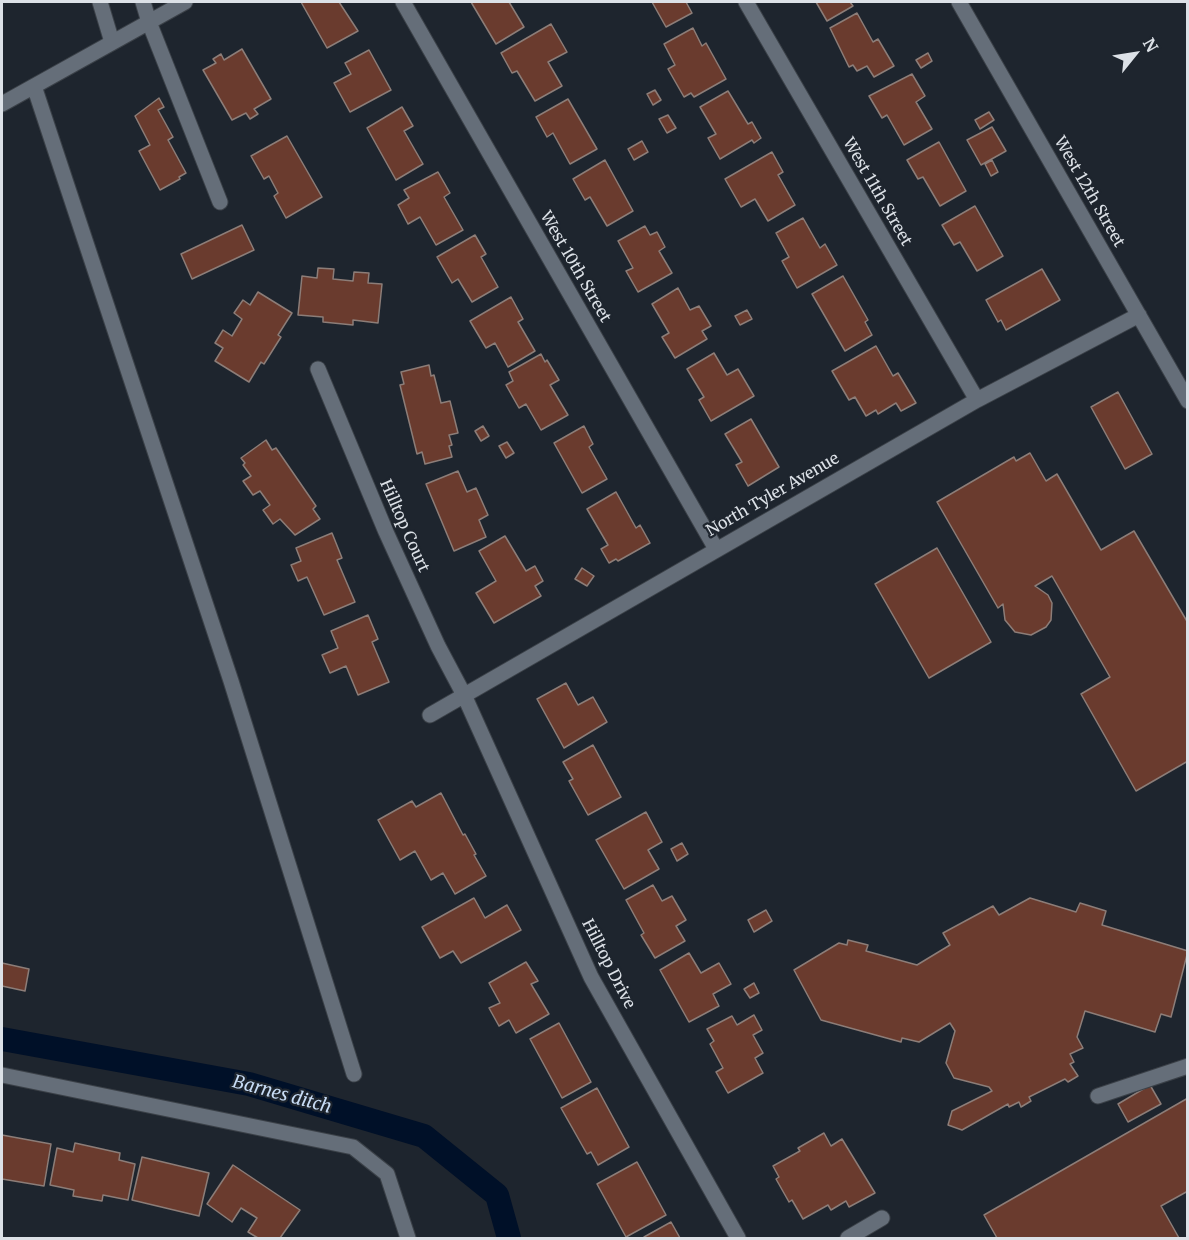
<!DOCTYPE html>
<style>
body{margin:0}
#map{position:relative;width:1189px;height:1240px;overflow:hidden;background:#1e252e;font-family:Merriweather,serif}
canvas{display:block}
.frame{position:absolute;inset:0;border:3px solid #dce1e7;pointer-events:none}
.north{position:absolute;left:1105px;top:24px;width:60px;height:60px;-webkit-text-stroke:4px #1e252e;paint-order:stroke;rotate:60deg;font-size:16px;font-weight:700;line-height:24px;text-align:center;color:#dce1e7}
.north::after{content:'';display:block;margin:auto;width:21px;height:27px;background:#dce1e7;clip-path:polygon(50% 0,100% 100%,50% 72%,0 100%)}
</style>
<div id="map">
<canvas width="1189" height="1240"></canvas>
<div class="frame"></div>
<div class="north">N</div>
</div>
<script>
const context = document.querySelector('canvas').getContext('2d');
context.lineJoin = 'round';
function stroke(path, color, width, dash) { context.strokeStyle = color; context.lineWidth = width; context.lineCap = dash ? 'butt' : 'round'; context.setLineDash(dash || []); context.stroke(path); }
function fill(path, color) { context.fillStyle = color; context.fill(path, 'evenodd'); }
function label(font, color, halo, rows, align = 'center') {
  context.font = font + ' Merriweather,serif'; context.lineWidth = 4.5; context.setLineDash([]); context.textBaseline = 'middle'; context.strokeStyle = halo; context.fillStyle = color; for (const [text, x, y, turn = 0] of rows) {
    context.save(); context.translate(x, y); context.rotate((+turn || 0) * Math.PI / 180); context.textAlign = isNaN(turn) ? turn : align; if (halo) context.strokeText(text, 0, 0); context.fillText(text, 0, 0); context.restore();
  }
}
stroke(new Path2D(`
 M2,1039L249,1084L424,1136L497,1195L509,1238`), '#001028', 24);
const building = new Path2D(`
 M301,2H339L358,31L327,48Z
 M471,2H509L524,27L496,44Z
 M652,2H687H686L692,13L666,27Z
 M816,2H850L853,6L827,21Z
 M857,13L873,42L878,39L894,66L874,77L867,66L857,71L853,65L849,67L830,28Z
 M551,24L567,52L548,62L562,86L535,101L517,71L512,73L501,53Z
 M693,28L702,46L706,43L726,79L694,97L691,93L684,97L668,69L675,65L664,44Z
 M242,49L271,99L254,109L258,114L250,119L246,113L232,120L203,70L216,63L213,59L221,54L224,60Z
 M369,50L391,90L350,112L334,83L351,74L345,63Z
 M928,53L932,61L921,68L916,60Z
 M912,74L925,96L916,102L932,129L904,145L887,115L882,118L869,96Z
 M655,90L661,100L653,105L647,94Z
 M728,91L748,124L752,122L761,138L754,143L752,140L720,159L708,138L716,134L700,107Z
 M159,98L164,107L158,110L173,137L168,140L186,173L179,177L180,179L160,190L139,151L150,145L135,116Z
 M568,99L597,149L570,164L553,133L547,137L536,117Z
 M402,107L413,126L404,131L423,164L396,180L367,128Z
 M989,112L994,120L980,129L975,120Z
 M668,115L676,128L667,133L659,119Z
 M992,127L1006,151L981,165L967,140Z
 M287,136L322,197L286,218L274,196L278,193L269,176L264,179L251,156Z
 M642,141L648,152L634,160L628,149Z
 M939,142L966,191L940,206L923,177L918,179L907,160Z
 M772,152L783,172L778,175L795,205L768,221L755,199L741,207L725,179Z
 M605,160L633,211L607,226L590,197L585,200L573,179Z
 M992,160L998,172L991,176L985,164Z
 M438,172L450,193L444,197L463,230L436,245L420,217L408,224L398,205L409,198L404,190Z
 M975,206L1003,256L977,271L960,242L954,245L942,225Z
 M803,218L820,248L825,244L837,265L797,288L782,261L789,257L776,233Z
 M242,225L254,250L192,279L181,254Z
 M645,226L650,235L657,232L665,247L659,251L672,273L638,292L626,271L633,268L618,241Z
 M475,235L486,254L481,257L498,287L472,302L458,279L452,283L437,257Z
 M318,268L334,269L333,279L353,281L354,272L369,273L368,283L382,284L378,323L353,320V325L323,322V317L298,315L302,276L317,278Z
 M1042,269L1060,300L1006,330L1001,320L998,322L986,300Z
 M843,276L868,320L865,322L872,335L845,351L812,294Z
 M678,288L690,310L699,306L711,326L702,331L707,339L675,358L662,337L669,333L652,304Z
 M258,292L292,313L278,335L281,337L264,364L261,362L249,382L215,361L223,348L215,343L223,330L232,336L242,319L234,313L243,300L250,305Z
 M511,297L523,319L518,322L535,351L508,367L495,343L486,348L470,321Z
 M747,310L752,319L740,325L735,316Z
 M876,346L893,376L898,373L916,403L901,411L896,403L878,414L876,410L866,416L855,397L849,400L832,371Z
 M714,353L727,375L738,369L754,396L711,421L699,400L704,397L687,369Z
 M541,354L545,362L547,360L559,380L550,385L568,415L541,430L526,404L519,408L506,385L513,381L509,372Z
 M429,365L431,376L434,375L441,403L450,401L458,433L449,435L452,445L449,446L452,457L425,464L422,452L417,454L400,385L404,384L401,372Z
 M1118,392L1152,454L1125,469L1091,407Z
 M751,419L779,467L748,486L736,465L742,462L725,434Z
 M483,426L489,436L481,441L475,431Z
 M584,426L593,444L589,447L607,479L582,493L554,443Z
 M266,440L272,450L276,448L316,506L313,509L320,519L295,535L280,519L273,524L263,510L270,505L260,491L253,495L243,481L251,476L243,465L245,463L241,458Z
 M507,442L514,453L506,458L499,446Z
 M1030,453L1046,481L1057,474L1101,550L1134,531L1188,623V761L1136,791L1081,694L1110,677L1052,576L1035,586L1048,595L1052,603L1051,620L1046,627L1031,635L1015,632L1005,620L1003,604L998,608L937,502L1014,457L1016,461Z
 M458,471L467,492L476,488L488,515L479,520L486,537L454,551L426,484Z
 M616,492L636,528L640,525L650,543L618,561L616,559L609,563L601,549L608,545L587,509Z
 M332,533L342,558L337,560L355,602L324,615L307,577L298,581L291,565L301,561L296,548Z
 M505,536L526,571L535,566L543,581L535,586L541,596L494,623L476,593L496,581L479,551Z
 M937,548L991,642L929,678L875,584Z
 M582,568L594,576L587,586L575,579Z
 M368,615L378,639L372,642L389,682L358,695L346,666L330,673L322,655L338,648L331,631Z
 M566,683L578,705L593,697L607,722L564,748L537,699Z
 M593,745L621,797L588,815L569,781L573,779L563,762Z
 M441,793L463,835L465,834L476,854L474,855L486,876L455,894L443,873L431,880L415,851L400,860L378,820L412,801L416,807Z
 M646,812L662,842L648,850L659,869L624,889L596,840Z
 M682,843L688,854L677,861L671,849Z
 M653,885L662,901L672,896L686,920L676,926L685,941L655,958L641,935L644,933L626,900Z
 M474,898L485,918L507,905L521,930L461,963L453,951L440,958L422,927Z
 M1030,898L1076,912L1080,903L1106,911L1102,925L1188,951L1171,1017L1161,1014L1155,1032L1085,1011L1077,1037L1083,1048L1070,1054L1074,1062L1070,1064L1078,1076L1068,1082L1065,1079L1029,1097L1031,1101L1021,1107L1019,1102L1009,1107L1008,1104L962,1130L948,1125L952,1111L992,1091L989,1087L954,1078L946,1063L955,1031L950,1023L919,1042L902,1038L901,1042L821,1020L794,970L839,943L847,945L848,940L868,945L866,951L917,965L950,945L943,933L993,906L999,915Z
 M766,910L772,921L754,932L748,920Z
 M689,953L701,973L719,963L731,984L713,994L719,1006L689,1022L660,970Z
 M526,962L538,981L531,984L549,1014L516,1033L509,1020L499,1026L489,1008L500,1003L489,983Z
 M2,963L29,969L25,991L2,986Z
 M754,983L759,993L750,998L744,989Z
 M754,1015L762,1030L753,1035L763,1053L755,1058L763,1073L728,1093L716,1072L723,1068L710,1044L714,1041L707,1029L732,1016L737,1025Z
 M559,1023L591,1082L562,1098L530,1039Z
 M1150,1085L1161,1104L1128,1122L1118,1104Z
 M597,1088L629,1147L598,1165L591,1152L587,1154L561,1108Z
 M1188,1098V1191L1161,1206L1179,1238H997L984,1215Z
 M824,1133L831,1146L842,1139L875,1193L849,1207L846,1201L831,1210L828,1205L803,1219L792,1200L789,1202L776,1179L779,1177L773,1166L800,1151L798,1148Z
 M2,1135L51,1144L44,1186L2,1179Z
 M75,1143L120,1153L119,1160L135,1164L128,1200L103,1195L102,1201L73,1196L74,1190L50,1185L57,1148L73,1152Z
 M142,1157L209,1173L199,1216L132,1200Z
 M637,1162L666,1215L626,1237L597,1184Z
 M233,1165L300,1210L280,1238H258L248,1232L257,1218L241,1208L232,1222L207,1204Z
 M671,1222L680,1238H645L644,1237Z`);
fill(building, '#6a3b2e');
stroke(building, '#8c7d78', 1.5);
const minor = new Path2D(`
 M100,2L112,42
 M143,2L149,22L220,202
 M403,2L716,549
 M746,2L977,400
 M959,2L1188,401
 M34,86L231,681L354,1074
 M2,104L185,2
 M318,369L386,532L438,646L464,695L591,977L738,1238
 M430,715L977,400L1139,315
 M2,1075L353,1147L387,1174L408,1238
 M1098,1096L1188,1066
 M848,1238L882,1218`);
stroke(minor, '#3b4148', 17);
stroke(minor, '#656e79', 15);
label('16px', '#dce1e7', '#1e252e', [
 ["West 11th Street",877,192,60],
 ["West 12th Street",1089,192,60],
 ["West 10th Street",575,267,60],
 ["North Tyler Avenue",773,495,-30],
 ["Hilltop Court",404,526,66],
 ["Hilltop Drive",608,964,63]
]);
label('italic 18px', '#c8dcf5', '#1e252e', [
 ["Barnes ditch",282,1095,15]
]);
</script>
